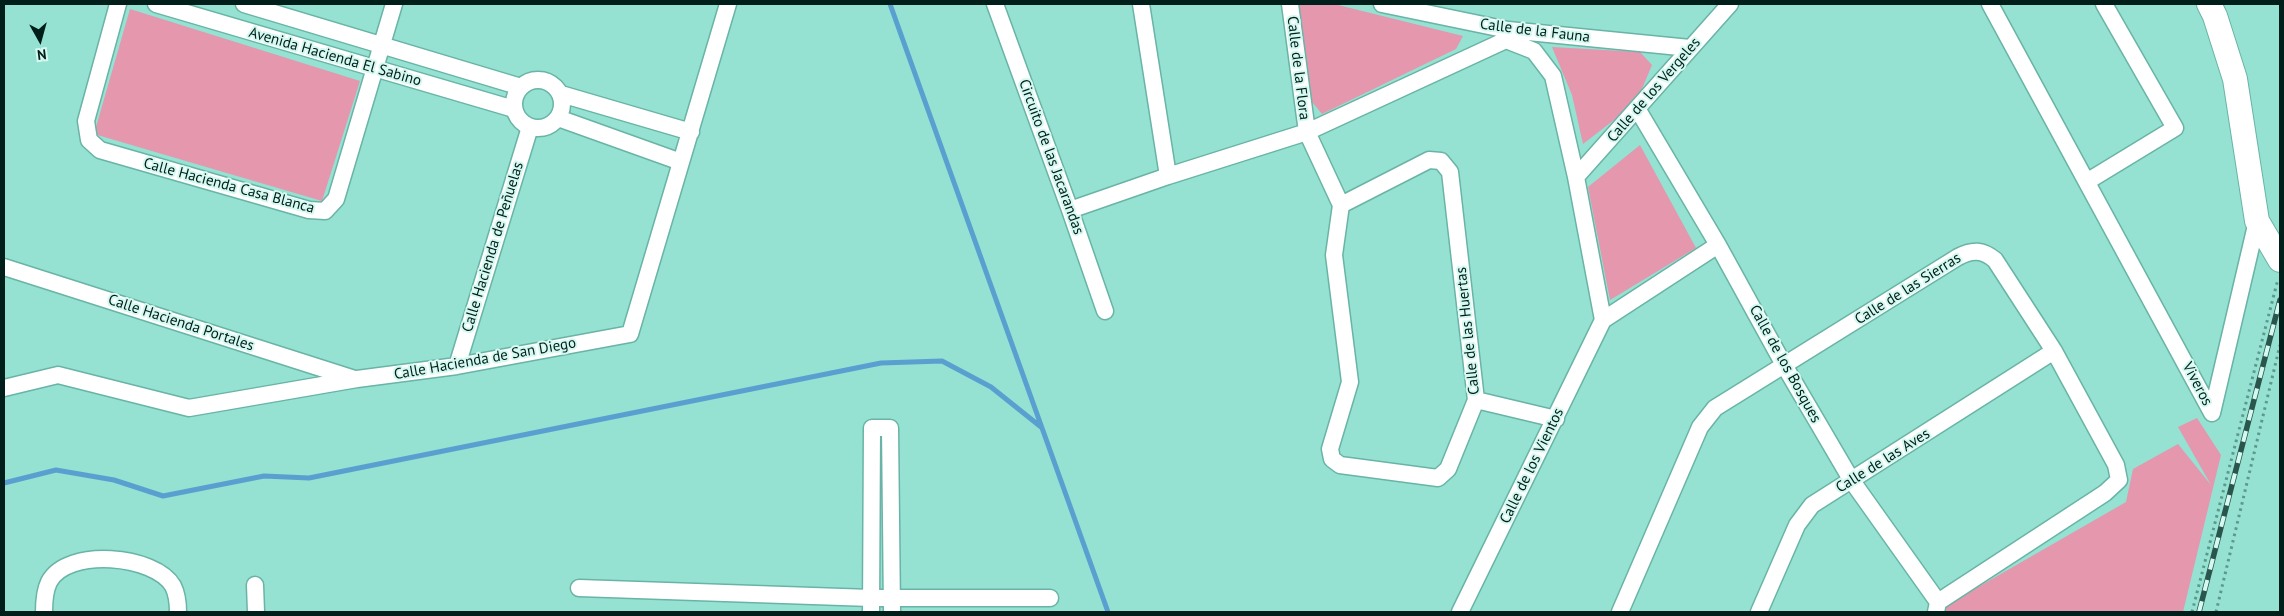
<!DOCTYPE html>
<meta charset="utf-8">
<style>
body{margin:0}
#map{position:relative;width:2284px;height:616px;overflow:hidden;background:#95e1d2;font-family:"PT Sans",sans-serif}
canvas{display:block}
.frame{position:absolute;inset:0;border:5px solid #001f1a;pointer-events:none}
.north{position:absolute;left:15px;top:15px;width:50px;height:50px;-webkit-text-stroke:4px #d5f9f1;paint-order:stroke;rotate:173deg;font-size:14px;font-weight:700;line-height:20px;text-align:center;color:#001f1a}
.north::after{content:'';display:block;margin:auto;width:18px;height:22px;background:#001f1a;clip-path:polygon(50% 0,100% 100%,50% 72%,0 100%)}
</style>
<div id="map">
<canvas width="2284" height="616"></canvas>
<div class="frame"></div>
<div class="north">N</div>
</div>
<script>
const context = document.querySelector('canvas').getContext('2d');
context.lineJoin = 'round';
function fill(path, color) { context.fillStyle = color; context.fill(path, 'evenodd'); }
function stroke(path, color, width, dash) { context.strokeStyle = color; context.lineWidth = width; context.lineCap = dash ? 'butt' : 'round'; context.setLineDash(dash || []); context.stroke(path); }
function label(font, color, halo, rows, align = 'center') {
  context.font = font + ' "PT Sans",sans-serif'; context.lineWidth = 4; context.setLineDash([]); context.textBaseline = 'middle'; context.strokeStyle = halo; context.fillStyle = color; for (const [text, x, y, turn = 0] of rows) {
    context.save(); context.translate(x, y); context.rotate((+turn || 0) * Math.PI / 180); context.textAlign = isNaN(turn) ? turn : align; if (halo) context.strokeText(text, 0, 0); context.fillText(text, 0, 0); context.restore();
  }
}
fill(new Path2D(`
 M1299,4H1334L1463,36L1456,49L1322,114L1308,97Z
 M130,9L360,81L322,201L94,134Z
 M1552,47L1640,52L1652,65L1636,103L1583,144L1572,95Z
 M1640,145L1696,248L1610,300L1588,187Z
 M2197,418L2221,455L2183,612H1944L1945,606L2126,502L2133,469L2178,444L2211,485L2178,427Z`), '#e497ad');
stroke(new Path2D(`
 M890,4L1108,612
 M4,483L56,470L114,480L163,496L264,476L309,478L881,363L942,361L991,387L1041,427`), '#59a0d1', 5);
const street = new Path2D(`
 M118,4L86,121L89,140L100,150L309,210L325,211L336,199L394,4
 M156,4L514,109
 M244,4L521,87
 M995,4L1070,210L1105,311
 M1141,4L1168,176
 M1290,4L1307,132L1341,205L1334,255L1350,382L1330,449L1332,459L1340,465L1438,478L1448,469L1476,400L1450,172L1441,161L1429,160L1341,205
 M1382,4L1508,30L1690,48
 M1990,4L2212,413
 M1506,40L1534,51L1553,76L1576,177L1603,320
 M514 104a24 24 0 1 1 48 0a24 24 0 1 1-48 0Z
 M561,94L691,132
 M1638,110L1718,245L1784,365L1852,481L1938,602L1936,612
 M558,118L681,162
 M1576,177L1730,4
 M2088,181L2175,128L2104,4
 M1070,210L1168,176L1307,132L1506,40
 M4,267L355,379
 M457,366L530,127
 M4,388L58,375L189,408L357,379L457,366L630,334L728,4
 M1476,400L1556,419
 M2212,413L2257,221
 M255,585L256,612
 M579,588L871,598H1050
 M44,612C44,604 45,590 49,582C67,547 155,555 173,586C177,594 178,604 178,612
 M871,612L872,428H890L892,612
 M1460,612L1603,320L1718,245
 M1620,612L1700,427L1715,408L1958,257C1973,249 1983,250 1995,260L2054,351L2116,465L2119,480L2105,493L1938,602
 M1759,612L1797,525L1812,505L2054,351`);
const secondary = new Path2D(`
 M2209,4L2215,16L2235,79L2257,221L2280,260`);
stroke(street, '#69b4a6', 19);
stroke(secondary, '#69b4a6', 26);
stroke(new Path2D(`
 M2192,612L2278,279
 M2216,612L2280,345`), '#5d988d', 3, [2.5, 4]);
stroke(street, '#fff', 16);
stroke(secondary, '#fff', 24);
const rail = new Path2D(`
 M2199,612L2280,300`);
stroke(rail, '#2a554d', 5.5);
stroke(rail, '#d5f9f1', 4, [11]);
label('15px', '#001f1a', '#d5f9f1', [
 ["Calle de la Fauna",1535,31,7],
 ["Avenida Hacienda El Sabino",335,57,16],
 ["Calle de la Flora",1298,68,83],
 ["Calle de los Vergeles",1654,90,-49],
 ["Circuito de las Jacarandas",1051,157,70],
 ["Calle Hacienda Casa Blanca",229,186,15],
 ["Calle Hacienda de Peñuelas",493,247,-73],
 ["Calle de las Sierras",1908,289,-32],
 ["Calle Hacienda Portales",181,323,18],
 ["Calle de las Huertas",1468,331,-96],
 ["Calle Hacienda de San Diego",485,359,-10],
 ["Calle de los Bosques",1785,364,61],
 ["Viveros",2197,384,62],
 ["Calle de las Aves",1883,461,-32],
 ["Calle de los Vientos",1532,466,-64]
]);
</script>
